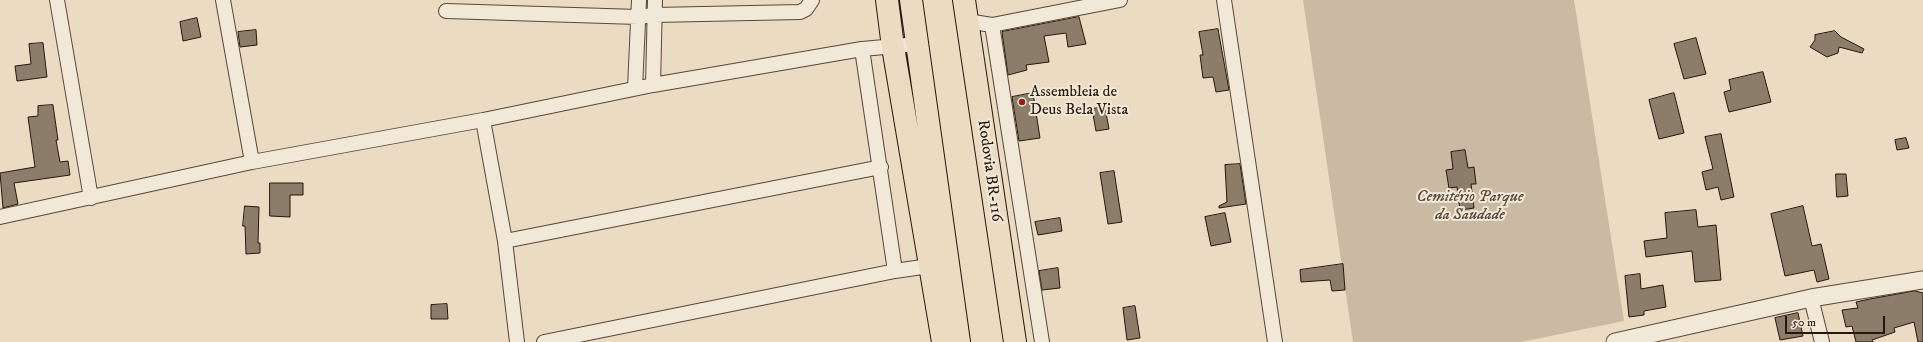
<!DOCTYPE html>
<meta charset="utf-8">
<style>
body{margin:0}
#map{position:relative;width:1923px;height:342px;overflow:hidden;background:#ebdbc2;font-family:"IM FELL DW Pica",serif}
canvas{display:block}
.scale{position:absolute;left:1785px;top:316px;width:100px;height:18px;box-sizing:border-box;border:2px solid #26170d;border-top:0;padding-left:5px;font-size:12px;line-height:14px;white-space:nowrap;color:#26170d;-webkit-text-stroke:3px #f2e8d7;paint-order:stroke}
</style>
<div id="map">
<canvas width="1923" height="342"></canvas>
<div class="scale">50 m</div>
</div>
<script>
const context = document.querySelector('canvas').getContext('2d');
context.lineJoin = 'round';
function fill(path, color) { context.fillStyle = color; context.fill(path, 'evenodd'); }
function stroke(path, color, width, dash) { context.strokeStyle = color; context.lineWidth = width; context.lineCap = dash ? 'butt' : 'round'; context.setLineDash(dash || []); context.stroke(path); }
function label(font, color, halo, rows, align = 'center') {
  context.font = font + ' "IM FELL DW Pica",serif'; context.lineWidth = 4; context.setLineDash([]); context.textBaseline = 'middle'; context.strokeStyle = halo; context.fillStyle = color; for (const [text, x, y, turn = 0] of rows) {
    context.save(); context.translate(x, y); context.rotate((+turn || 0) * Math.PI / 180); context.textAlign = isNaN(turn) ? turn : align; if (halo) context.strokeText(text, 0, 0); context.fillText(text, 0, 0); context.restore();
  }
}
fill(new Path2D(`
 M1303,0H1574L1624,321L1521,342H1353Z`), '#cabaa3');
const building = new Path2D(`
 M1079,17L1086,44L1068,47L1066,33L1044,36L1049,62L1026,65L1027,70L1008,75L1002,32Z
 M197,18L201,37L183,41L180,22Z
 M1218,29L1229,90L1216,92L1213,77L1203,78L1200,55H1203L1199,32Z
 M256,30L257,45L240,47L238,32Z
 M1835,31L1841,37L1864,49L1862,53L1839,47L1838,53L1827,57L1810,47L1815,40V35Z
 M1696,38L1706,74L1684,79L1674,44Z
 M43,43L47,77L17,81L15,66L31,64L29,44Z
 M1763,72L1771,102L1729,112L1724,92L1731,90L1729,80Z
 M1033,93L1040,138L1019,141L1012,97Z
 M1674,93L1684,133L1659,139L1649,100Z
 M53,105L58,140H56L60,162L68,161L70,175L14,183L18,204L3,208L0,173L35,167L28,117L38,116V106Z
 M1105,107L1109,129L1096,131L1092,109Z
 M1721,134L1734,197L1721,200L1718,187L1706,190L1702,172L1713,169L1705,137Z
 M1906,138L1909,148L1897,150L1895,140Z
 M1465,150L1468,168L1474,167L1476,184H1471L1474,208L1460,210L1457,187L1449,188L1446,170L1453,169L1451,152Z
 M1240,164L1246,204L1219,208V206L1227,202L1225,165Z
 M1114,171L1122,222L1108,224L1100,173Z
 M1836,174H1846L1848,196L1837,197Z
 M270,183H303V195H290V217L270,216Z
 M245,206L259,207L258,243H260V253L246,254L245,226H243Z
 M1803,206L1812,246L1821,244L1829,279L1817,282L1814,270L1785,276L1771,214Z
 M1696,210L1698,227L1716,225L1721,280L1695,282L1692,251L1646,257L1644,241L1667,238L1665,213Z
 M1225,213L1231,242L1211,246L1205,217Z
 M1060,218L1062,231L1038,235L1035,222Z
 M1343,264L1345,290L1332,291L1330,280L1301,282L1300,270Z
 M1058,268L1060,288L1042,290L1039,271Z
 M1640,274L1641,289L1663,285L1666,307L1644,311V315L1629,317L1625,276Z
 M1915,291L1923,293V342H1918L1914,322L1894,328L1895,332L1872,340L1873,342H1856L1852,326L1846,327L1842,310L1858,308L1856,302L1870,299Z
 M447,304L448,319H431V305Z
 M1135,306L1140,338L1127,340L1123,308Z
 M1798,313L1803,336L1780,340L1775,318Z`);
fill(building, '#8c7d6b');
stroke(building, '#26170d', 1);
const minor = new Path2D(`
 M57,0L91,198
 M223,0L252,162
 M1224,0L1275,342
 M446,11L638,17L654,15L800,12L806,9L812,0
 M967,21L992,25L1120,0
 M992,25L1042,342
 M862,49L895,271
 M653,85L655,0
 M635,88L639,0
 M483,120L505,241L517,342
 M0,217L252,162L483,120L653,85L862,49L918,44
 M505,241L881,167
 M1811,298L1822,342
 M544,342L895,271L929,266`);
const tertiary = new Path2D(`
 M1615,342L1811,298L1923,280`);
const trunk = new Path2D(`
 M887,0L893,47L943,342
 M911,0L959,342
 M964,0L1015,342`);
stroke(minor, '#57483a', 16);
stroke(tertiary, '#57483a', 19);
stroke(trunk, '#26170d', 24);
stroke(minor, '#f2e8d7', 14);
stroke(tertiary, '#f2e8d7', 17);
stroke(trunk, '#ebdbc2', 22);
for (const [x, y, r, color] of [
 [1022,102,4,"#8f2418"]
]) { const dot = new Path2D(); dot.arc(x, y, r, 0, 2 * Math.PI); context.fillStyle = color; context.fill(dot); stroke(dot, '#f2e8d7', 1.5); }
label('16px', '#26170d', '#f2e8d7', [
 ["Assembleia de",1030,93],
 ["Deus Bela Vista",1030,111]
], 'left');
label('16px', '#26170d', '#f2e8d7', [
 ["Rodovia BR-116",989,171,82]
]);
label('italic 16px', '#57483a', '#f2e8d7', [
 ["Cemitério Parque",1470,198],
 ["da Saudade",1470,216]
]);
</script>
